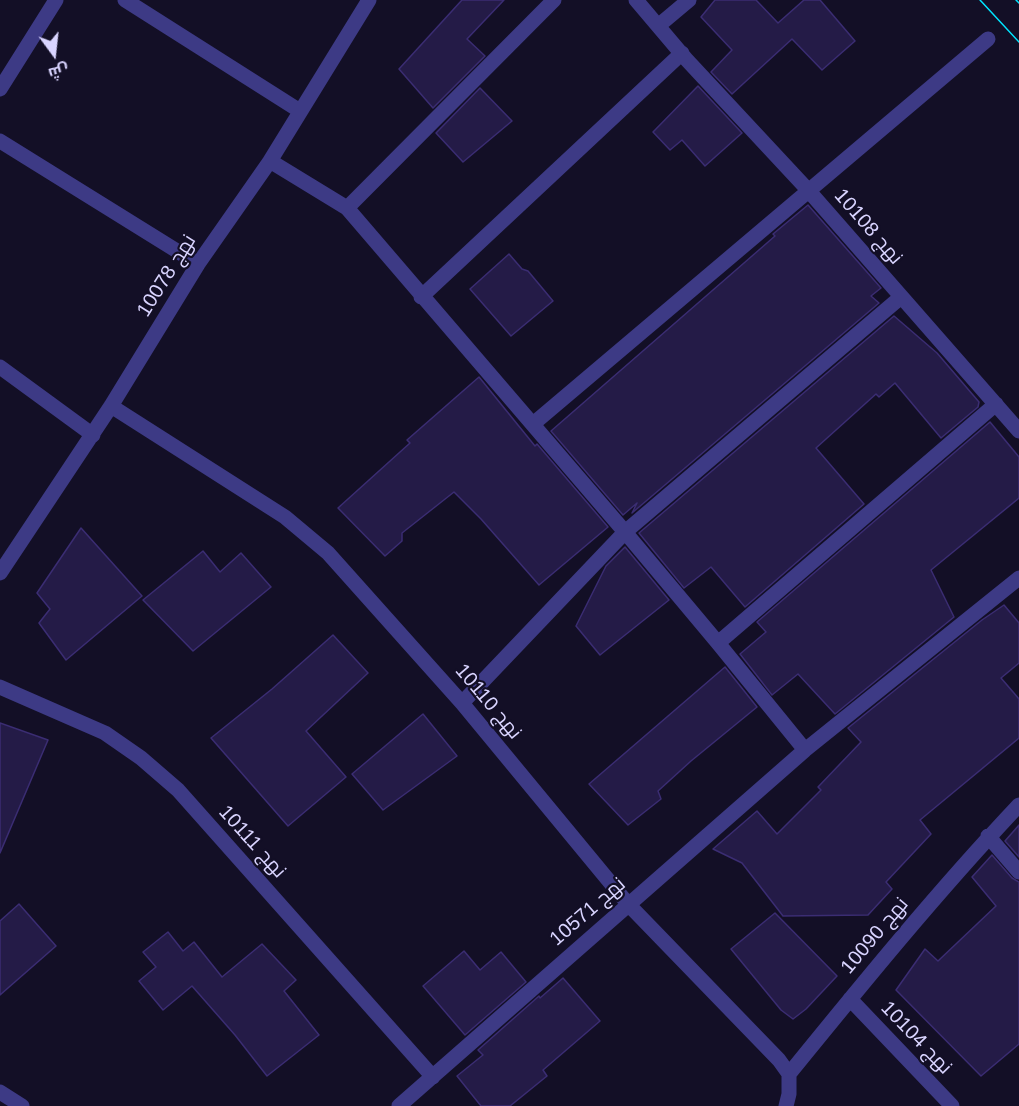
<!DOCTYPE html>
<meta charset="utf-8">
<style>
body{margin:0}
#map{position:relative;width:1019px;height:1106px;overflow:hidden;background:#130f26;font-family:Arial,Cairo,sans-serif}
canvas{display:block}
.north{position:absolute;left:24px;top:24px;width:60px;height:60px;-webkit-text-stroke:4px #130f26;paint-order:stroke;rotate:165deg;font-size:16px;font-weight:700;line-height:24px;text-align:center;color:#d9d4ff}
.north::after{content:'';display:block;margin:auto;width:21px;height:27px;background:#d9d4ff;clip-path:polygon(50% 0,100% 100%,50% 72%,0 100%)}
</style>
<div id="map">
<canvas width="1019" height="1106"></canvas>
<div class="north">ش</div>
</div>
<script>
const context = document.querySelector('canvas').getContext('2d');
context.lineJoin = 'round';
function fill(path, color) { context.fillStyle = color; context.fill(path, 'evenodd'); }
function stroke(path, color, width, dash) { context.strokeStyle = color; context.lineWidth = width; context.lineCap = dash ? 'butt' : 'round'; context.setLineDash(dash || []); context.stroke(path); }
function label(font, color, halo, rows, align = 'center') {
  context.font = font + ' Arial,Cairo,sans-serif'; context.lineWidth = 4.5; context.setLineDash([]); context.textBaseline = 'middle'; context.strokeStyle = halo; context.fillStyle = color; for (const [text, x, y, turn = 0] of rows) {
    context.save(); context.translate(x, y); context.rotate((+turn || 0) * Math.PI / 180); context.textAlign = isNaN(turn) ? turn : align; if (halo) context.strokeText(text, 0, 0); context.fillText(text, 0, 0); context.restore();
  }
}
const building = new Path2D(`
 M462,0H504L467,39L485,56L433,108L399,69Z
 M715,0H756L778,23L804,0H820L855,41L822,70L792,39L732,94L711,72L732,50L701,17Z
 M698,86L742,133L705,166L682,140L670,150L653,132Z
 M480,88L512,121L463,162L436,133Z
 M808,205L881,288L871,296L879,303L632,513L637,503L623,515L551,431L775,236L773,234Z
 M509,254L522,269L528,271L553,301L511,336L470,289Z
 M894,316L937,353L979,402L978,407L941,438L895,383L879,397L876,394L816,448L864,504L745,607L711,567L684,588L639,533Z
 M479,377L535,446L537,444L608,527L539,585L481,519L454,492L402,533V541L385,556L338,508L410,443L407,440Z
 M990,422L1019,457V498L931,570L954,617L835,714L798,674L772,695L740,654L766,632L757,622Z
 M81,528L142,596L66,660L39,623L50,609L37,593Z
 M625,547L669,600L600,655L576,626L606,566Z
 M203,551L220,572L241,553L271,587L193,651L143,600Z
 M1004,605L1019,623V663L1001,678L1019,699V738L920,820L931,834L886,882L892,889L868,915L783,916L742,863L713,849L757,811L777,834L821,790L818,787L861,742L848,728L982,620Z
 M333,635L368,673L306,731L346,777L288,826L211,738L272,689Z
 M725,667L757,707L691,761L658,791L661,799L628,825L589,784Z
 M423,714L457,756L383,810L352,774Z
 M0,723L48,740L0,853Z
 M1019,825V857L1005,841Z
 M992,855L1012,878L1019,882V1044L981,1076L896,990L925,949L938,961L996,906L972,877Z
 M19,904L56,946L0,995V921Z
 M775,913L837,976L806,1009L793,1019L781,1010L731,949Z
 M168,932L183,951L194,942L222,977L262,944L296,980L284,991L319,1035L267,1076L235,1035L192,986L163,1010L139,981L156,967L143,952Z
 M464,951L480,970L501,952L526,982L465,1035L423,986Z
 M563,978L600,1021L543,1070L547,1076L510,1106H481L457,1076L483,1055L478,1050L539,996L540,998Z`);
fill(building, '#241b47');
stroke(building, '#3b2d73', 1.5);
stroke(new Path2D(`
 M125,0L300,111
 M636,0L686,59L808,190L1019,431
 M658,26L689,0
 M0,89L56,0
 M0,141L198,264
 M270,161L347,208L625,532L462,703
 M347,208L554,0
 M421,297L682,53
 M0,367L93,435
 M111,406L285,517L328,553L462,703L628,904L779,1060L789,1074
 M533,424L988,39
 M0,573L111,406L198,264L270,161L369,0
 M718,643L996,404
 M0,687L105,733L141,758L178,790L433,1077
 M805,750L718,643L625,532L901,297
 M988,836L1019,872
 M850,999L952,1106
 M0,1092L22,1106
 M399,1106L805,750L1019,578
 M786,1106L789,1094V1074C863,983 938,891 1019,805`), '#3d3a85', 15);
stroke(new Path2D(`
 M980,0L1019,42
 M1016,0L1019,3`), '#00e5ff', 1.5);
label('20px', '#d9d4ff', '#130f26', [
 ["نهج 10108",868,227,49],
 ["نهج 10078",167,276,-58],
 ["نهج 10110",488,702,50],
 ["نهج 10111",252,842,48],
 ["نهج 10571",588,912,-41],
 ["نهج 10090",875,936,-50],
 ["نهج 10104",916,1038,46]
]);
</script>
